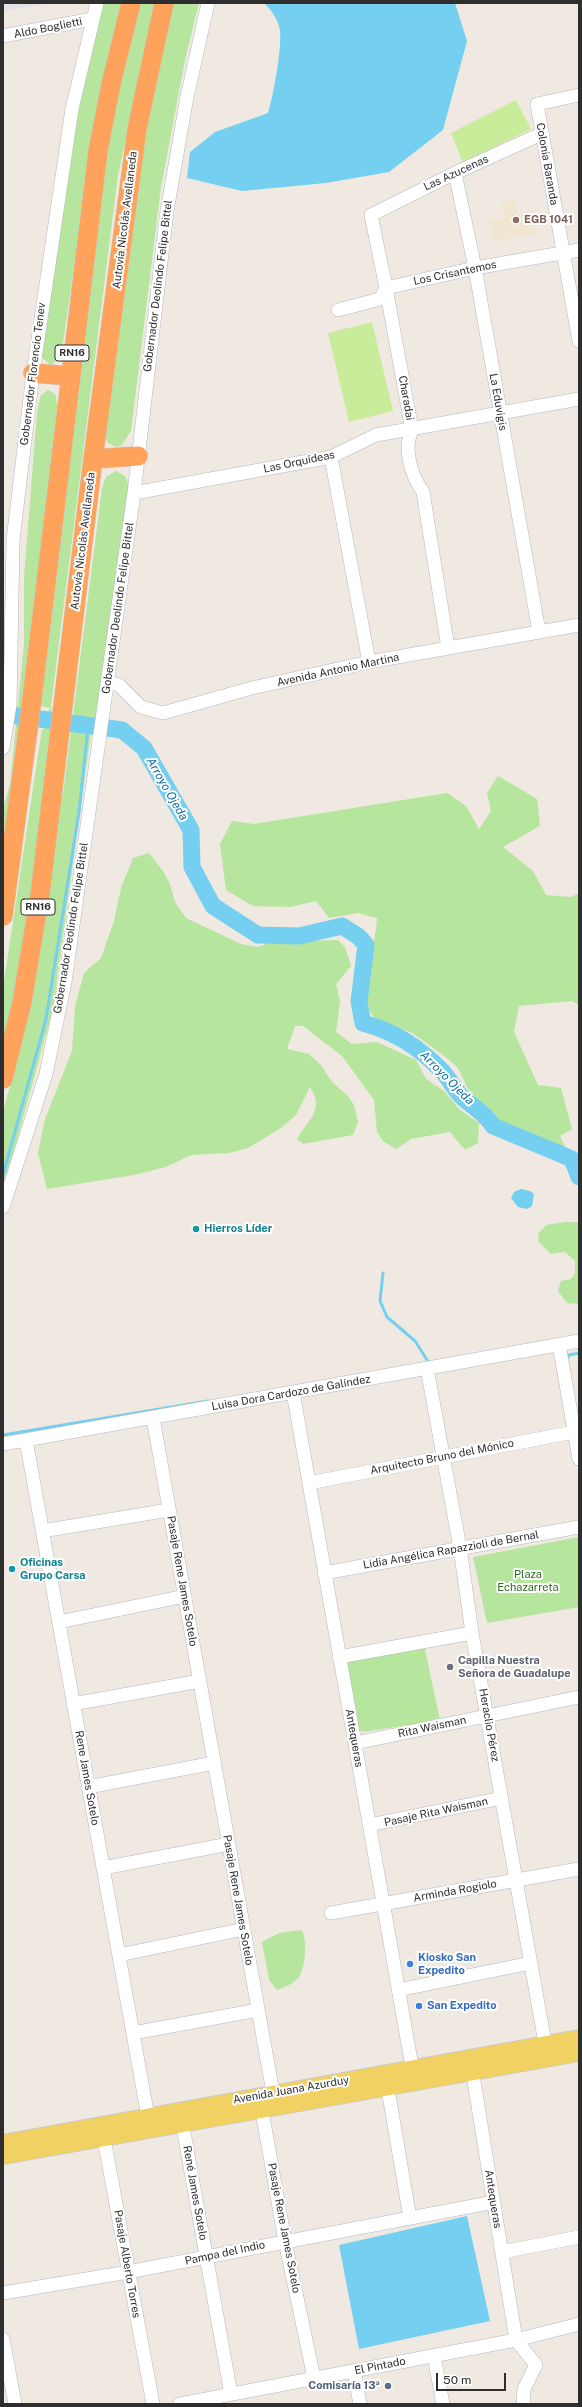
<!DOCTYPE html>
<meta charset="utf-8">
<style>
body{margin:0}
#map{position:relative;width:582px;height:2407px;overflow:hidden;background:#efe9e1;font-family:"Public Sans",sans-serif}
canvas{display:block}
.frame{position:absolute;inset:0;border:4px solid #2e2e2e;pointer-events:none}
.scale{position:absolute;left:436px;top:2373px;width:70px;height:18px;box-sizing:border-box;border:2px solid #2e2e2e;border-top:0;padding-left:5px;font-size:12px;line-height:14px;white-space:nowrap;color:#2e2e2e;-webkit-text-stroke:3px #fff;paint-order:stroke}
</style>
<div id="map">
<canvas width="582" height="2407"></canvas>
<div class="frame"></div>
<div class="scale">50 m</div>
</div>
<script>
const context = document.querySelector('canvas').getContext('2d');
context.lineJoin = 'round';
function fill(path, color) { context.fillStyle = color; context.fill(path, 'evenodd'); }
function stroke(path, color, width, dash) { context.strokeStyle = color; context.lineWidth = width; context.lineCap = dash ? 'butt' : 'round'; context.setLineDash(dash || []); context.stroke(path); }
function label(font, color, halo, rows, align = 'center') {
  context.font = font + ' "Public Sans",sans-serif'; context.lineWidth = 4; context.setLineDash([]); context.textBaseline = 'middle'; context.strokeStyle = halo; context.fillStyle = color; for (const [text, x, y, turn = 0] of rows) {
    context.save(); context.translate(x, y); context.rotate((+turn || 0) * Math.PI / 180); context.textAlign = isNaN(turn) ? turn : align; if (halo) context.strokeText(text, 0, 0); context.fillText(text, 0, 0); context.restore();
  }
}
fill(new Path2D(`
 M3,3H54L3,11Z`), '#e3e1e8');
fill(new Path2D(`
 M514,200L517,215L533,211L537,233L494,242L490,221L504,218L501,203Z`), '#f0e6d1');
fill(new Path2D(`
 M103,3H123L83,205L61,357L51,365L42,358L41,351L75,127Z
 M138,3H156L118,175L51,706L54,730L29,922L3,1051V988L42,729H44L45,714L51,708L40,706L101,191L113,118Z
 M171,3H199L185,60L161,187L131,431L122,445L116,447L108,443L105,437L131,208Z
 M48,390L55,394L58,407L43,550L3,852V809L10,784L24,644V577L37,412L41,395Z
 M116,471L125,476L130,488L99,718H93L53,1009L3,1191V1112L13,1075L60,800L63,793L102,488L106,477Z
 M498,776L537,799L540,826L503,847L533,871L546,895L571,897L579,893V1005L572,1001L519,1006L514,1032L538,1085L561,1088L572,1129L560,1136L566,1149L543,1142L493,1117C489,1104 477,1101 469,1090C464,1083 462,1073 456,1066C448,1058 425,1042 415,1035C403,1026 377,1026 370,1011C361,991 376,942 377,918L358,913L329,918L316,901L290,907L253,906L226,890L220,844L232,821L254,824L447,793L466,806L479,829L491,811L487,793Z
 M149,853L163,871L170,884L175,902L186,918L241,944L258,947L272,942L338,940L345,947L351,966L336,984L340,1001L336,1032L352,1044L377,1042L416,1060L426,1079L444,1091L460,1110L479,1123L478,1143L465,1150L450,1132L411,1139L396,1149L384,1142L377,1132L374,1100L342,1056L303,1026H295L287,1049L309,1054L321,1065L332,1082L348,1096L354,1105L358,1122L353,1135L303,1144L297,1139C308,1120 325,1110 310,1087L296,1115L281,1128L248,1148L229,1153L191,1155L166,1167L134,1175L47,1189L38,1153L45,1119L72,1051L75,1006L84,973L101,958L114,921L121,888L133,858Z
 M566,1222H579V1304L567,1303L558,1291L561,1281L571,1279L575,1273V1261L565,1252L551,1254L539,1242L538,1234L546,1225Z
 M579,1537V1607L487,1623L473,1557Z
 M424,1645L440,1720L363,1732L358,1730L345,1664L349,1658Z
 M302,1930C307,1941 306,1963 300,1975C296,1983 285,1987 277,1990L269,1980L262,1942L279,1933Z`), '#b6e59e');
fill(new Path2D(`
 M516,100L531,129L463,163L451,133Z
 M372,322L393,411L349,422L328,333Z`), '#c9ec9a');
fill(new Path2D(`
 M263,3H455L467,41L443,130L389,172L326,183L242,191L187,178L190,152L215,132L268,113C273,98 284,39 279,26C277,19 270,7 263,3Z
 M521,1189L530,1191L534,1194L532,1206L527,1209L518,1207L511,1198L514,1192Z
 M467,2216L490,2321L359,2349L339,2245Z`), '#75cff0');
stroke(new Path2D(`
 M3,1175L46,1019L79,812L88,727
 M383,1273L380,1301L387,1317L415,1341L429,1363
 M566,1361L569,1355L579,1353
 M3,1435L208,1401`), '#75cff0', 3);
stroke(new Path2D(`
 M3,714L122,730L144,748L191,830L192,867L213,906L258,935L299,936L342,926L358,936L366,945L359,1002L363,1023C396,1032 420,1048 443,1072C450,1080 455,1090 462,1097C473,1107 485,1113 493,1126L572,1159L579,1177`), '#75cff0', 17);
const minor = new Path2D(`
 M3,36L92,19
 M579,95L537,104L579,341
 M455,173L475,268L539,632
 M338,310L380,299L386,288L475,268L579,250
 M331,457L369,662
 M134,493L331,457L376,435L579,399
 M448,648L423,492C411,475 403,449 412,430L386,288L371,215L455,173L541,134
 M108,682L119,685L141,707L163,713L252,688L369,662L579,625
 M3,748L10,705L13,540L33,373L72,109L97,3
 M3,1207L46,1074L65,982L134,493L167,211L187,97L208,3
 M559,1344L579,1459
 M427,1368L460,1548L472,1633L547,2054
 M293,1392L414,2078
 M153,1418L273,2093L262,2111L285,2241L314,2378
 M26,1440L148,2117
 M3,1444L579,1341
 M309,1483L574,1432
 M42,1531L169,1510
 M324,1573L579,1527
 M59,1622L185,1596
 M339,1657L472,1633
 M73,1704L200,1681
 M355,1743L579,1697
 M88,1787L214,1763
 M369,1825L502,1798
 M103,1868L229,1844
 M331,1913L579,1869
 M119,1955L244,1929
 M398,1990L531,1963
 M133,2033L258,2010
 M471,2063L516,2340L536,2365L524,2389L523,2404
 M386,2078L410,2218
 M181,2116L231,2394
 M102,2128L153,2404
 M502,2252L579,2237
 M3,2293L128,2272L494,2202
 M3,2339L15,2404
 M434,2356L443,2404
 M354,2371L360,2404
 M180,2404L516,2340L579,2324`);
const major = new Path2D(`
 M3,2143L579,2038
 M3,2156L579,2053`);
const highway = new Path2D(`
 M33,373L70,376
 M93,459L138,456
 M3,916L31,707L98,151L111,84L131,3
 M3,1079L22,1002L40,894L93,459L137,129L164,3`);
stroke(minor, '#b4b7c1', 14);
stroke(major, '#c9c9c9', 18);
stroke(highway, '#c9c9c9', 20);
stroke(minor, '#fff', 13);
stroke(major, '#f2d163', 16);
stroke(highway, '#ffa35c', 19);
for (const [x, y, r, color] of [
 [516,220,4,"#8d6e63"],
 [196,1229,4,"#0f9aa8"],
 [12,1569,4,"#0f9aa8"],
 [450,1667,4,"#6b7280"],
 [410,1964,4,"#3f7fe0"],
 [419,2006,4,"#3f7fe0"],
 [388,2386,4,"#5c6f8a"]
]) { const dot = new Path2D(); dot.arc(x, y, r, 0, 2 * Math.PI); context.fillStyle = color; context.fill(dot); stroke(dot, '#fff', 1.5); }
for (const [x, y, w] of [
 [72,353,34],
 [38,907,34]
]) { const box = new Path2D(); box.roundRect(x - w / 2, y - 8, w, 16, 3); context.fillStyle = '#fff'; context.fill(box); stroke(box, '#2e2e2e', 1); }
label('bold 10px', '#2e2e2e', null, [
 ["RN16",72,353],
 ["RN16",38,907]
]);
label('11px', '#2e2e2e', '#fff', [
 ["Aldo Boglietti",48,28,-11],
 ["Colonia Baranda",547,164,80],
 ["Las Azucenas",456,173,-25],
 ["Autovía Nicolás Avellaneda",125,220,-83],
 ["Los Crisantemos",455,273,-12],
 ["Gobernador Deolindo Felipe Bittel",158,286,-83],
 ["Gobernador Florencio Tenev",33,374,-83],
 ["Charadai",406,398,80],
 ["La Eduvigis",498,402,80],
 ["Las Orquídeas",299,462,-12],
 ["Autovía Nicolás Avellaneda",83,541,-83],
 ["Gobernador Deolindo Felipe Bittel",118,608,-82],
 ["Avenida Antonio Martina",338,670,-12],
 ["Gobernador Deolindo Felipe Bittel",71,928,-81],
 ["Luisa Dora Cardozo de Galíndez",291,1393,-10],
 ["Arquitecto Bruno del Mónico",442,1457,-11],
 ["Lidia Angélica Rapazzioli de Bernal",451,1550,-10],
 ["Pasaje Rene James Sotelo",182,1581,80],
 ["Heraclio Pérez",489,1725,80],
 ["Rita Waisman",432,1727,-12],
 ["Antequeras",354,1738,80],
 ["Rene James Sotelo",87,1778,80],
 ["Pasaje Rita Waisman",436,1812,-12],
 ["Arminda Rogiolo",455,1891,-10],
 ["Pasaje Rene James Sotelo",238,1900,80],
 ["Avenida Juana Azurduy",291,2090,-10],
 ["René James Sotelo",195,2193,80],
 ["Antequeras",493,2199,81],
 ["Pasaje Rene James Sotelo",284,2228,79],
 ["Pampa del Indio",225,2253,-12],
 ["Pasaje Alberto Torres",127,2264,80],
 ["El Pintado",380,2366,-11]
]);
label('bold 11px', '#785e54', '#fff', [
 ["EGB 1041",524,220]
], 'left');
label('bold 11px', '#0d838f', '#fff', [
 ["Hierros Líder",204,1229],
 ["Oficinas",20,1563],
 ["Grupo Carsa",20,1576]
], 'left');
label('11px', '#2c6e1b', '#fff', [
 ["Plaza",528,1575],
 ["Echazarreta",528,1588]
]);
label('bold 11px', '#5b616d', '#fff', [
 ["Capilla Nuestra",458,1661],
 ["Señora de Guadalupe",458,1674]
], 'left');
label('bold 11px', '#366cbe', '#fff', [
 ["Kiosko San",418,1958],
 ["Expedito",418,1971],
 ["San Expedito",427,2006]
], 'left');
label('bold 11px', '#4e5e75', '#fff', [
 ["Comisaría 13ª",380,2386]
], 'right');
label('italic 12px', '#0d6fa3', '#fff', [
 ["Arroyo Ojeda",167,789,60],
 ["Arroyo Ojeda",447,1078,45]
]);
</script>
